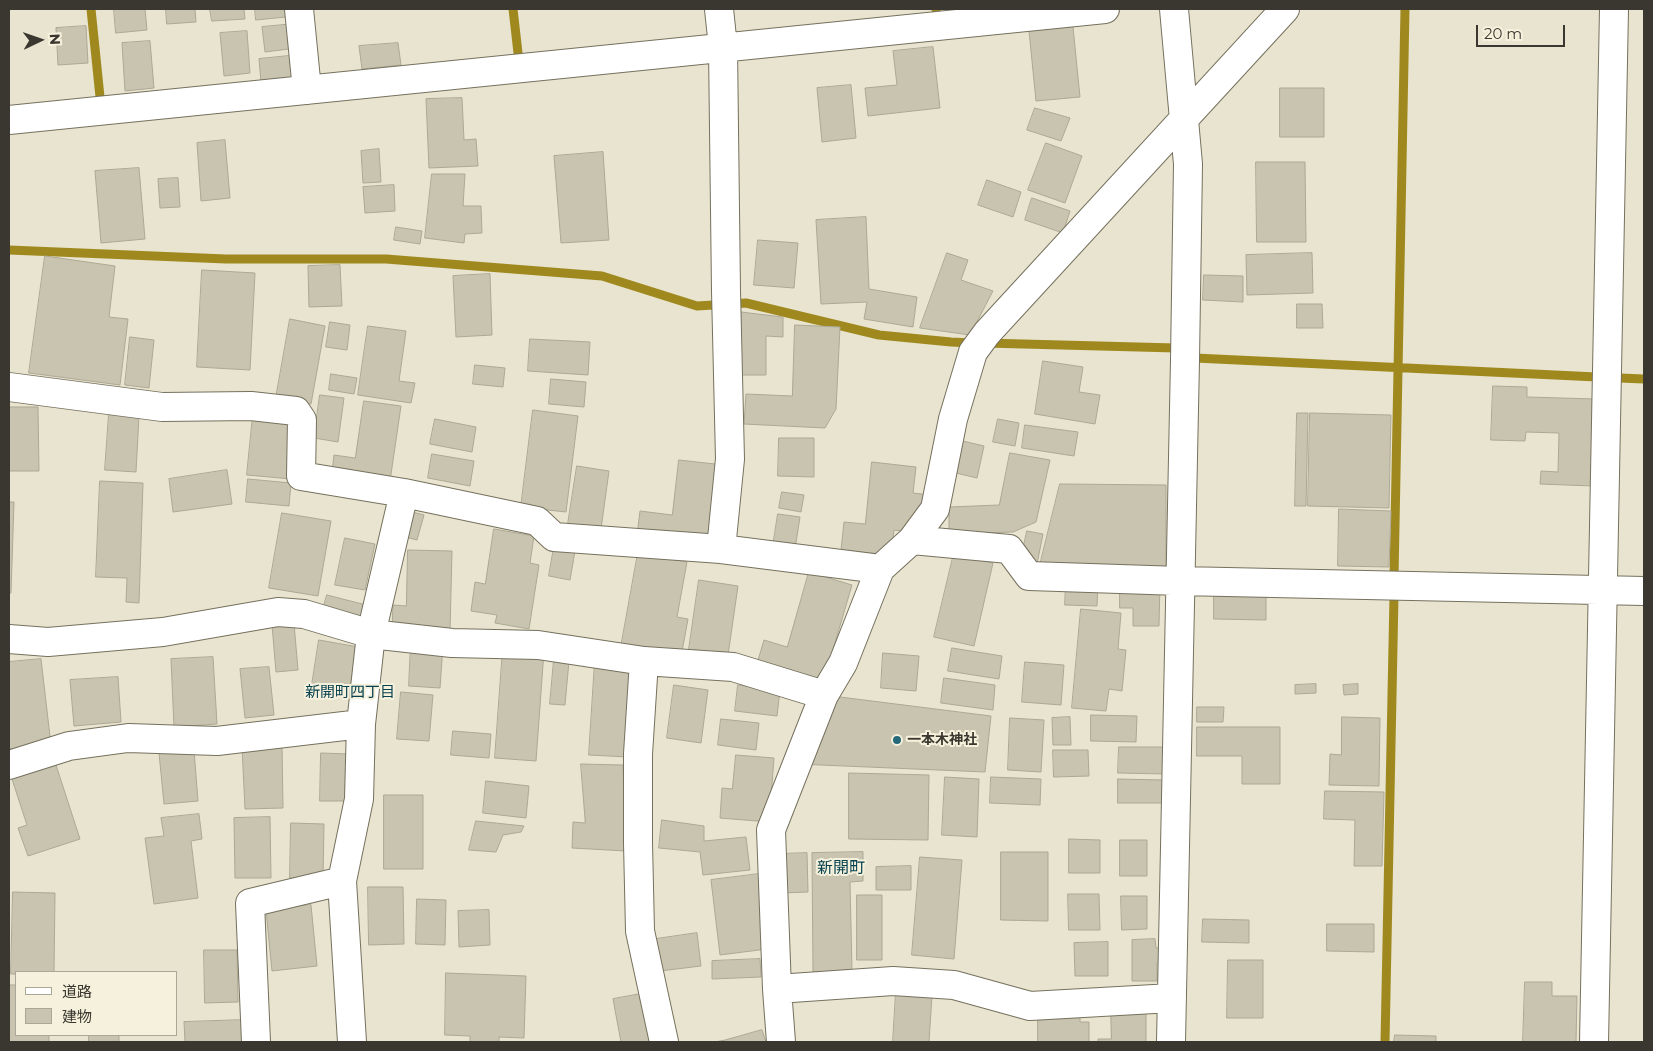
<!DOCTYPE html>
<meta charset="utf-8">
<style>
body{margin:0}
#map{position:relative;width:1653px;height:1051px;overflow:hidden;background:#e8e4cf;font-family:Montserrat,"Noto Sans JP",sans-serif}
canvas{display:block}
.frame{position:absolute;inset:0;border:10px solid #39372f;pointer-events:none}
.legend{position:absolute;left:15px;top:971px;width:162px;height:65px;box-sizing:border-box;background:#f6f1dc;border:1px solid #aaa797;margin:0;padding:6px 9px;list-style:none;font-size:15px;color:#39372f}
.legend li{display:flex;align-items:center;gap:10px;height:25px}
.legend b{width:25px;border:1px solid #aaa797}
.north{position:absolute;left:15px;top:15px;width:50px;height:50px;-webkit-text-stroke:4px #f6f1dc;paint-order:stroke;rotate:87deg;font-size:14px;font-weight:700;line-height:20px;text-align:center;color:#39372f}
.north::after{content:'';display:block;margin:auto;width:18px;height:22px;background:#39372f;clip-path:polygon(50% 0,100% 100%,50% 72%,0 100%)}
.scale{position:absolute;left:1476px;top:25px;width:89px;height:22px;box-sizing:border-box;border:2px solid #39372f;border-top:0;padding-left:6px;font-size:15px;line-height:18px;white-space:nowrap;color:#39372f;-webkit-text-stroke:4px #f6f1dc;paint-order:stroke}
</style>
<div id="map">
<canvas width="1653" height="1051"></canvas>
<div class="frame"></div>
<ul class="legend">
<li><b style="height:6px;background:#fff"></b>道路</li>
<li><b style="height:14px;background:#c8c4af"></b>建物</li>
</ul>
<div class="north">N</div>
<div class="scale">20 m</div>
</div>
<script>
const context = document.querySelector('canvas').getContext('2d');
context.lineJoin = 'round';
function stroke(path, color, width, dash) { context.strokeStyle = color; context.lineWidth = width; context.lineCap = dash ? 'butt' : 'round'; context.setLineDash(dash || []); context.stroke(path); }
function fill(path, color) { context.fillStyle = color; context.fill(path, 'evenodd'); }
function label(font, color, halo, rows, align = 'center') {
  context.font = font + ' Montserrat,"Noto Sans JP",sans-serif'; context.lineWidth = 4; context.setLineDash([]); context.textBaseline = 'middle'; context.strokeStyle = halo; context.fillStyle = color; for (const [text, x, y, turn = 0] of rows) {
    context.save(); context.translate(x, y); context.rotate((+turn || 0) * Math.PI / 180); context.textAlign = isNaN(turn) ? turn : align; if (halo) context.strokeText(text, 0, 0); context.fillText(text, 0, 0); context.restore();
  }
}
stroke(new Path2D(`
 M91,9L100,97
 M513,9L518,53
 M936,9L937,14
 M9,250L226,259H386L602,276L697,306L746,303L879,335L951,342L972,343
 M985,343L1176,348L1195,358L1597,377
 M1620,378L1644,379
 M1394,577L1405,9
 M1385,1042L1394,596`), '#9f891e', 9);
const building = new Path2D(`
 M114,9H145L147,30L116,33Z
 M166,9H195L196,22L167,24Z
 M210,9H244L245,19L212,21Z
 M255,9H285L286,17L256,20Z
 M294,24L297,48L265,52L262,27Z
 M86,26L88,63L58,65L56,28Z
 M1073,27L1080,97L1036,101L1029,31Z
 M247,31L250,73L224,76L220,33Z
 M150,41L154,88L125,91L122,43Z
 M398,43L401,65L362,69L359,46Z
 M933,47L940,108L868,116L865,88L897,85L893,51Z
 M298,55L301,79L261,82L259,59Z
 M851,85L856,138L822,142L817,88Z
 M1280,88H1324V137H1280Z
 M462,98L464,140L476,139L478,166L429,168L426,99Z
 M1035,108L1070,118L1061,141L1027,130Z
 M225,140L230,198L201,201L197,143Z
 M1046,143L1082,156L1065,203L1028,190Z
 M379,149L381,182L363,183L361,151Z
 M603,152L609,240L561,243L554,156Z
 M1256,162H1305L1306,242H1257Z
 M139,168L145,239L101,243L95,171Z
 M432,174H465L463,206H481L482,233L465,234L464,243L425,238Z
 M178,178L180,207L160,208L158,179Z
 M987,180L1021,192L1013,217L978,205Z
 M394,185L395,211L365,213L363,187Z
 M1032,198L1070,211L1063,233L1025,220Z
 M866,217L869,289L917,297L913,327L864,319L867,302L821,304L816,220Z
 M396,227L422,231L420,244L394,240Z
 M758,240L798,243L794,288L754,285Z
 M947,253L968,260L961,280L993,291L970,335L920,328Z
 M1312,253L1313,293L1247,295L1246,255Z
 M45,256L115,266L109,317L128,319L120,385L29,373Z
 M340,265L342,306L309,307L308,266Z
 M202,270L255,273L250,370L197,367Z
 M490,274L492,335L456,337L453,276Z
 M1204,275L1243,276V302L1203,300Z
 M1297,304H1322L1323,328H1297Z
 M741,312L783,317V337L766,336V375H742Z
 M290,319L325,326L311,404L276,398Z
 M330,322L350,325L347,350L326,347Z
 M795,325L840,327L836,409L825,428L744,424L746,394L792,396Z
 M368,326L406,331L399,381L415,383L411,403L358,395Z
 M130,337L154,340L149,388L125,385Z
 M530,339L590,342L588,375L528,371Z
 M1043,361L1083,367L1079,392L1100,395L1095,424L1035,414Z
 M475,365L505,368L503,387L473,384Z
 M331,374L357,378L354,394L329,390Z
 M551,379L586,382L584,407L549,404Z
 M1493,386L1527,387V397L1596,399L1593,486L1540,484L1541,471L1558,472L1559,433L1526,432L1525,441L1491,440Z
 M320,395L344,398L338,442L314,438Z
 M364,401L401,406L390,481L332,472L334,455L355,458Z
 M9,407H38L39,471H9Z
 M533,410L578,416L566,512L521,507Z
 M1297,413H1308L1306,506H1295Z
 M1310,413L1391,415L1389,508L1308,506Z
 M109,414L139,416L136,472L105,470Z
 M253,415L297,419L291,479L247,475Z
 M435,419L476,427L472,452L430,444Z
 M998,419L1019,423L1015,446L993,442Z
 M1025,425L1078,432L1074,456L1022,448Z
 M779,438H814V477L778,476Z
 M963,441L984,446L977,478L956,473Z
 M1010,453L1050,460L1036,522L1013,532L949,534V507L999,505Z
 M432,454L474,461L470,486L428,478Z
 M679,460L724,465L715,544L637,535L640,511L672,515Z
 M872,462L916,467L913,493L930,495L910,532L894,530L891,555L841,550L844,522L865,524Z
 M577,466L609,471L601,529L568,524Z
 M227,470L232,504L173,512L169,479Z
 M248,479L291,483L289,506L246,502Z
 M100,481L143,483L139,603L126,602L127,578L96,577Z
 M1060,484L1166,485V573L1040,565Z
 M782,492L804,495L801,512L779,508Z
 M9,502H14L11,593H9Z
 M1339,509L1391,511L1389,567L1338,566Z
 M408,511L424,515L417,540L401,536Z
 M282,513L331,521L318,596L269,588Z
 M778,514L800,517L795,549L773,546Z
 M494,529L534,536L530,563L539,565L529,629L495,623L497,615L471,611L475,582L485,584Z
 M1027,531L1043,534L1037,564L1021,560Z
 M345,538L375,544L365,590L335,585Z
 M554,547L575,551L570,580L549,576Z
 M408,550L452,551L450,632L392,630L393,605L406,606Z
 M638,553L687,562L677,617L688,619L681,657L621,647Z
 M954,553L993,563L974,646L934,637Z
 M809,572L852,585L822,687L756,667L764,640L787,647Z
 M699,580L738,586L727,662L688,656Z
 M1066,582L1098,583L1097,606L1065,605Z
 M1120,583H1160L1159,626H1133V608H1120Z
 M1214,593H1266V620L1214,619Z
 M327,595L370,606L366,624L322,613Z
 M1081,609L1121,613L1118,649L1126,650L1122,691L1109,689L1106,711L1072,708Z
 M294,623L298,670L276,672L272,625Z
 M319,640L358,647L349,698L311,691Z
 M411,643L443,645L440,688L409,686Z
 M503,648L544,651L536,761L495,758Z
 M952,648L1002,656L999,679L948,671Z
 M883,653L919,656L916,691L881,688Z
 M213,657L217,724L174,727L171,659Z
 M41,659L51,745L9,749V662Z
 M554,660L569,661L565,705L550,704Z
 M595,661L634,664L628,757L589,755Z
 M1025,662L1064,665L1061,705L1022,702Z
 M269,667L274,715L245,718L240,669Z
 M118,677L121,722L74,726L70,680Z
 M944,678L995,685L993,710L941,703Z
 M1316,684V693L1295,694V685Z
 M1358,684V694L1344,695L1343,685Z
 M674,685L708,690L701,743L667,738Z
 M738,685L780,690L777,716L735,711Z
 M401,692L433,695L429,741L397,739Z
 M824,695L991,716L985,772L797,764Z
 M1197,707H1224L1223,722H1197Z
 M1091,715L1137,716L1136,742L1091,741Z
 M1070,717L1071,745H1053L1052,718Z
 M1342,717L1380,718L1379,786L1329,785L1330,754L1341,755Z
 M1010,718L1044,720L1041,772L1008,770Z
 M721,719L759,723L756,750L718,745Z
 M1197,727H1280V784H1242V756H1197Z
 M453,731L491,734L489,758L451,755Z
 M282,744L283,808L245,809L242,746Z
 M1119,747H1166V774L1118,773Z
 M194,750L198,801L164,804L159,753Z
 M1053,750H1088L1089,776L1054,777Z
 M321,753L348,754L347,801H320Z
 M736,755L774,758L769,822L720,818L722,788L732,789Z
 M55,762L80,839L28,856L18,828L27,825L11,776Z
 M581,764L623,765L626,851L572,848L573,822L585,823Z
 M849,773L929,775L928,840L849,839Z
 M945,777L979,779L977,837L942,835Z
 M991,777L1041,779L1040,805L990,803Z
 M1118,779L1164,780V803H1118Z
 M486,781L529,786L526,818L483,813Z
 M1325,791L1384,792L1382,866H1354L1355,820L1324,819Z
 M384,795H423V869H384Z
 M199,814L202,839L191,841L198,898L154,904L145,838L164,836L161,818Z
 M270,817L271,878H235L234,818Z
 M662,820L704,826V841L746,837L750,870L703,875L700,852L659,848Z
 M476,821L524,826L521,832L503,835L496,852L469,850Z
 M291,823L324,824L323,879L290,878Z
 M1069,839L1100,840V873H1069Z
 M1120,840H1147V876H1120Z
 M863,852V881L850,882L852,971L813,972L812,853Z
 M1001,852H1048V921L1001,920Z
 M807,853L808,892L781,893L780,854Z
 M920,857L962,860L954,959L912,955Z
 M911,866V890H876V867Z
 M759,874L767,949L720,955L711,880Z
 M368,887H403L404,944L369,945Z
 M13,892L55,893L54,972H16V974H11Z
 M1068,894H1099L1100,930H1069Z
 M857,895H882V960H857Z
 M1121,896H1147V929L1122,930Z
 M417,899L446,900L445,945L416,944Z
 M311,905L317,966L272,971L266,910Z
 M489,910L490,945L459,947L458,911Z
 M1203,919L1249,920V943L1202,942Z
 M1327,924H1374V952L1327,951Z
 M697,933L701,966L660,971L656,939Z
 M1155,939L1156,948H1164V963H1157V981H1132V940Z
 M1108,942V976H1075L1074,943Z
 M204,950H237L238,1002L205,1003Z
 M760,959L761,977L712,979V961Z
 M1228,960H1263V1018H1227Z
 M446,973L526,976L524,1038L499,1037V1042H470V1036L445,1035Z
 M1525,982H1552V996H1577L1576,1042H1523Z
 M9,985H16V1035H49V1042H9Z
 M896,992L932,995L929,1042H893Z
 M646,993L655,1042H621L613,999Z
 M1038,1007H1080V1022H1089V1042H1038Z
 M1111,1009H1146V1042H1098V1039H1111Z
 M244,1020L245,1042H185L184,1022Z
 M762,1030L766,1042H715L725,1040Z
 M89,1035H119V1042H89Z
 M1395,1035L1436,1036V1042H1394Z`);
fill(building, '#c8c4af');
stroke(building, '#aca894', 1);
const street = new Path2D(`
 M299,9L307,90
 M719,9L723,47L726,291L730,459L721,549
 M9,120L1105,9
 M9,387L162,407L251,406L296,411L302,420L301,476L404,493L537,521L554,537L721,549L880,569
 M912,540L1009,549L1029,576L1180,581L1644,591
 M9,639L48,642L163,632L278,612L304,614L371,634L452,643L538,645L644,661L638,754V843L640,931L664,1042
 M644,661L733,667L824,695
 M9,765L69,746L128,738L217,741L361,724
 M777,989L893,981L954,985L1030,1006L1172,998
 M256,1042L250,903L342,881
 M352,1042L342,881L359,799L361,724L371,634L404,493
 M781,1042L777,989L771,830L824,695L843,663L880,569L912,540L935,509L953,419L973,352L987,333L1285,9
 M1171,1042L1185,360L1188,164L1174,9
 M1594,1042L1614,9`);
stroke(street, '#75715e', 30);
stroke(street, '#fff', 28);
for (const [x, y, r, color] of [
 [897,740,5,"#26697b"]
]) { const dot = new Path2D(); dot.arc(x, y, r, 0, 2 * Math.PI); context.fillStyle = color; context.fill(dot); stroke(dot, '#f6f1dc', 2); }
label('bold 14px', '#39372f', '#f6f1dc', [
 ["一本木神社",907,740]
], 'left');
label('15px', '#06414f', '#f6f1dc', [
 ["新開町四丁目",350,693]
]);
label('16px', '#06414f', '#f6f1dc', [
 ["新開町",841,868]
]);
</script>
